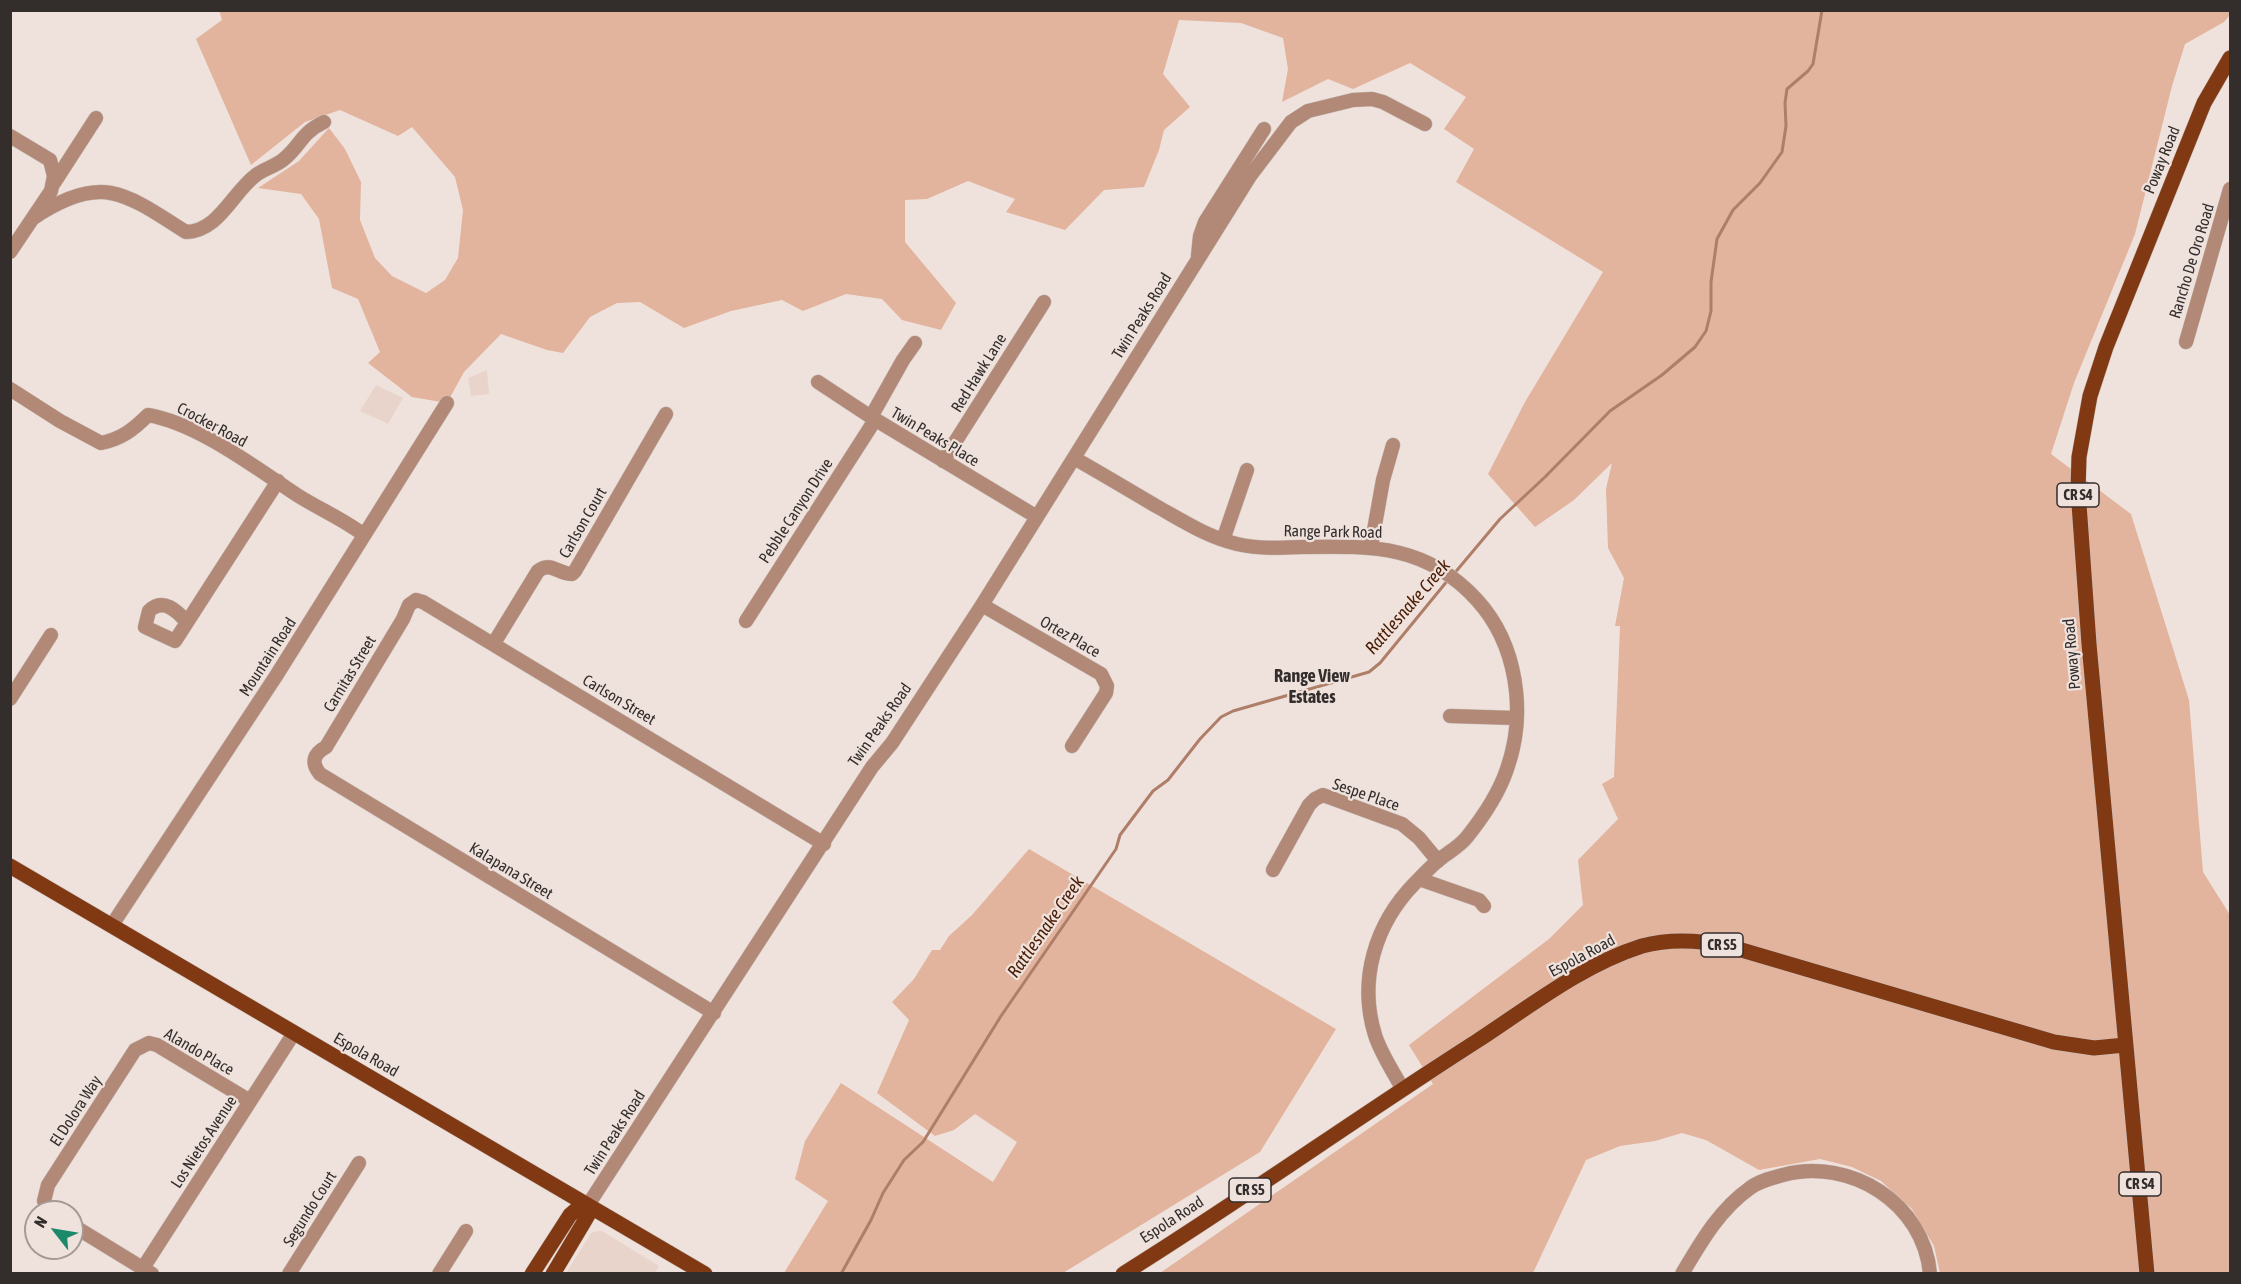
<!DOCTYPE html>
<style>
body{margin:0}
#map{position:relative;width:2241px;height:1284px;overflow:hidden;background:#efe2dd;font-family:"Asap Condensed",sans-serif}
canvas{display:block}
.frame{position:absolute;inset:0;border:12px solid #332e2c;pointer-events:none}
.north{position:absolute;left:24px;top:1200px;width:60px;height:60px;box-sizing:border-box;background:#efe2dd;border:2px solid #a49a96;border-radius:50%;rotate:301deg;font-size:16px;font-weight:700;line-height:24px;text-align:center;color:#332e2c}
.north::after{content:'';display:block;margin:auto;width:21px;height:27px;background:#1c8a69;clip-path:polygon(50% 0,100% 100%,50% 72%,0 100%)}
</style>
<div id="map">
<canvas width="2241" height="1284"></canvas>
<div class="frame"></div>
<div class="north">N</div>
</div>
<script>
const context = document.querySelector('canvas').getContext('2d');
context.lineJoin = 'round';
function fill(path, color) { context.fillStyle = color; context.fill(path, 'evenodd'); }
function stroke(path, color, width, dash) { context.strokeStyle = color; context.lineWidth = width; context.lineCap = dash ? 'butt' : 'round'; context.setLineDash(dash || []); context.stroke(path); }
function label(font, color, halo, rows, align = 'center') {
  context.font = font + ' "Asap Condensed",sans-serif'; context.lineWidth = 4.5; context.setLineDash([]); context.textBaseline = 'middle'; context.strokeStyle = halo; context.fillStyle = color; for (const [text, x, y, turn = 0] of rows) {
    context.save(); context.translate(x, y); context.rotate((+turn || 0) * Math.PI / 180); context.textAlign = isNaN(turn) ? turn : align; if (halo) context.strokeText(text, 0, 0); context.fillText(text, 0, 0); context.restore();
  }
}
fill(new Path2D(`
 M487,370L489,394L471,396L468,378Z
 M376,385L403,398L388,424L360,411Z
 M598,1231H602L659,1266L655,1273H566L591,1233Z`), '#e8d4cb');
fill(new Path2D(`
 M219,10L2230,11V15L2224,22L2185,44L2172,86L2135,234L2074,383L2051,454L2131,514L2189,700L2203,872L2230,915V1273H1940L1934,1246L1912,1209L1881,1181L1852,1167L1820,1159L1759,1170L1706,1140L1682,1133L1655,1141L1620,1146L1586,1160L1533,1273H1160L1433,1084L1409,1045L1549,939L1583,905L1578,860L1618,819L1602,784L1614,777L1620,626H1615L1624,578L1608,548L1606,489L1612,463L1574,500L1535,527L1488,474L1525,402L1603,272L1456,182L1474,149L1444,129L1466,97L1410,63L1353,89L1328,79L1282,102L1288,69L1283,38L1241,23L1179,20L1163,74L1190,107L1164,130L1159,150L1144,187L1104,190L1065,230L1006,212L1015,199L968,181L927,199L905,200V242L956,303L941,330L902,320L882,299L846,294L803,311L782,300L731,311L684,328L640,302L617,303L590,317L563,353L547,350L501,334L464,372L447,403L412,397L368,363L380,352L358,299L332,288L319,219L301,194L258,188L299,161L329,128L345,149L361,182L360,220L375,258L392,276L426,293L445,280L458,258L463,210L455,177L412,127L398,136L340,110L305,122L251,165L196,39L222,20Z
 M1029,849L1336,1029L1260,1152L1063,1273H784L828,1201L795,1179L805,1141L841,1083L993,1182L1017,1142L975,1114L954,1130L935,1136L877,1093L909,1020L892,1002L914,979L932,950H940L949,936L972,915Z`), '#e2b39d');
stroke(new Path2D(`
 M1453,575L1500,519L1545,477L1610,411L1662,375L1695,347L1706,331L1711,311V282L1717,239L1733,210L1760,183L1782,152L1786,126L1785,103L1787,89L1808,71L1813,64L1822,10
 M841,1274L871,1220L883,1193L904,1160L923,1142L1001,1016L1116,849L1120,835L1153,791L1168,780L1200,739L1221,717L1233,711L1369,672L1380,663L1448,580`), '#af7e68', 3);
const minor = new Path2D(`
 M10,136L50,160L54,176L51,191L10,252
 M54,183L96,118
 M32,219C54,204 83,188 111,193C137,198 163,218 186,232C219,231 232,193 256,175C264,169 276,166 284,159C301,145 301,133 324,122
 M1198,256L1200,236L1205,222L1264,129
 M2186,342L2230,189
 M818,382L871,417L1037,517
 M10,389L60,421L101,443C121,439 133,430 148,415C197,423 256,468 297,495C319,509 343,519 364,535
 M871,417L903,360L915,343
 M1074,458C1102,474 1129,490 1156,506C1183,521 1207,537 1237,544C1258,549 1281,548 1302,547C1371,546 1426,544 1477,600C1517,644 1527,712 1507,769C1499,793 1483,817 1467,837C1460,846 1449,852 1440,859C1431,866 1423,875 1415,883C1375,924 1358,980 1375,1035C1381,1054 1393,1071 1402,1088
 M943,461L1044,302
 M1223,540L1247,470
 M1371,547L1383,480L1393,445
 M982,605L1101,674L1107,686L1106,693L1072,746
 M746,621L875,420
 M187,622C177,611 163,597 149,611L145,627L175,641L278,481
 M494,643L538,571C551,561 558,574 572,574L575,571L666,414
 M10,699L51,635
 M1450,716L1515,718
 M1273,870L1309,805L1315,799L1323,795L1402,824L1419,838L1438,861
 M1419,879L1479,900L1484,906
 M112,925L276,676L447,403
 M714,1013L320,774C311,763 313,754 326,747L403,619L409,605L416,600L423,602L824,844
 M588,1205L872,767L892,743L982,605L1250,176L1291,122L1308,111L1353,100L1372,99L1383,102L1425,124
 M51,1212L44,1201L48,1185L135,1050L149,1043L157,1045L250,1101
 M72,1225L152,1274
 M143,1268L294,1033
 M289,1274L359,1163
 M439,1274L466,1231
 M1682,1274C1701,1242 1719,1210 1750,1188C1759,1181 1772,1178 1783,1175C1850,1157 1924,1203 1930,1274`);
const major = new Path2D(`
 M10,866L705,1274
 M532,1274L570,1215L577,1209L588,1205
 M553,1274L584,1222L588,1215V1205
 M1123,1274C1243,1199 1358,1117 1477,1041C1529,1007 1582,965 1642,946C1671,938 1699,940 1728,946L2054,1042L2094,1048L2125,1045
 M2147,1274L2089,644L2078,490L2079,457L2090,396L2106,347L2204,103L2230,58`);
stroke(minor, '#c9beba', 15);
stroke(major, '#c9beba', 16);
stroke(minor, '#b28876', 14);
stroke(major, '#803912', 15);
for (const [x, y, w] of [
 [2078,495,42],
 [1722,945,42],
 [2140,1184,42],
 [1250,1190,42]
]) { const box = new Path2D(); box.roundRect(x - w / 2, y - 12, w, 24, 4.5); context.fillStyle = '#efe2dd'; context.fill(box); stroke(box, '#332e2c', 1.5); }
label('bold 15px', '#332e2c', null, [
 ["CR S4",2078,495],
 ["CR S5",1722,945],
 ["CR S4",2140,1184],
 ["CR S5",1250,1190]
]);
label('16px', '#332e2c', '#efe2dd', [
 ["Poway Road",2162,160,-68],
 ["Rancho De Oro Road",2192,261,-73],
 ["Twin Peaks Road",1142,316,-58],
 ["Red Hawk Lane",979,373,-58],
 ["Crocker Road",212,425,28],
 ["Twin Peaks Place",935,437,31],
 ["Pebble Canyon Drive",796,511,-57],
 ["Carlson Court",583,523,-60],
 ["Range Park Road",1333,532,1],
 ["Ortez Place",1070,637,30],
 ["Poway Road",2072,654,-95],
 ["Mountain Road",268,657,-57],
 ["Carnitas Street",350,674,-59],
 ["Carlson Street",619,700,31],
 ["Twin Peaks Road",880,725,-55],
 ["Sespe Place",1366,795,19],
 ["Kalapana Street",511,871,31],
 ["Espola Road",1582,956,-28],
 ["Alando Place",199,1052,30],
 ["Espola Road",366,1055,30],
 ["El Dolora Way",76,1111,-57],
 ["Twin Peaks Road",615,1133,-57],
 ["Los Nietos Avenue",204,1142,-57],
 ["Segundo Court",310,1209,-58],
 ["Espola Road",1172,1220,-33]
]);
label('italic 18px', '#4a1c03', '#efe2dd', [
 ["Rattlesnake Creek",1408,607,-49],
 ["Rattlesnake Creek",1046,927,-55]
]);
label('bold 18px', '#332e2c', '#efe2dd', [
 ["Range View",1312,676],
 ["Estates",1312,697]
]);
</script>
